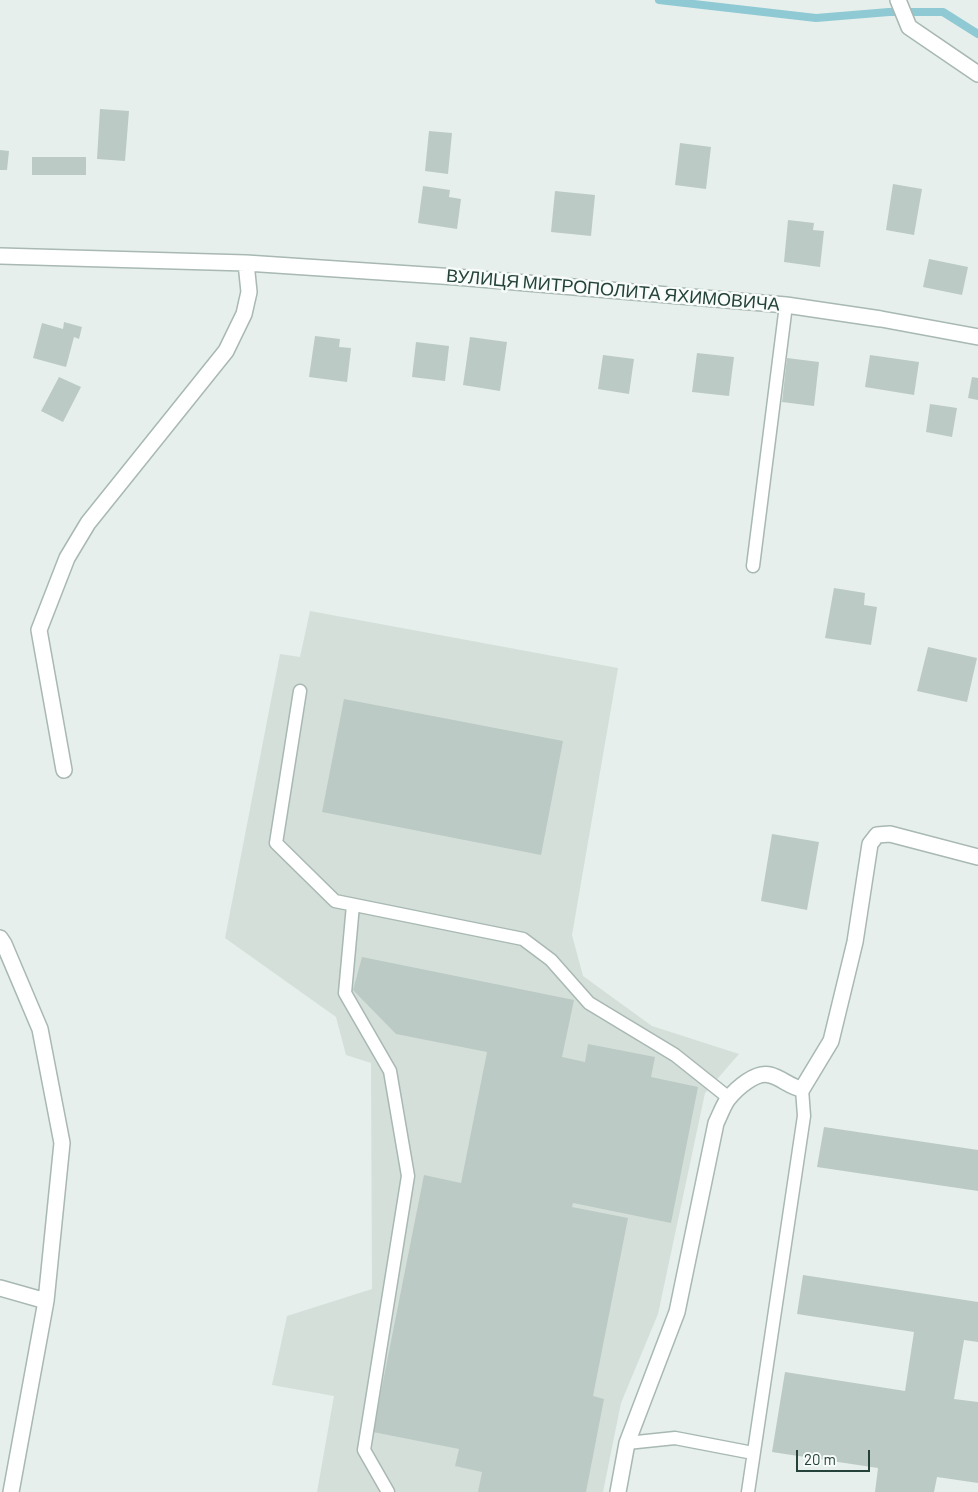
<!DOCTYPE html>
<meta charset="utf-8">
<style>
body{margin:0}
#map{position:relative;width:978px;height:1492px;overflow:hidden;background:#e6efeb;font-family:Barlow,sans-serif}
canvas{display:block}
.scale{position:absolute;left:796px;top:1450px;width:74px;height:22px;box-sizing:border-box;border:2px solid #24423a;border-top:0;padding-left:6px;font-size:15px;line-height:18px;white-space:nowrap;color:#24423a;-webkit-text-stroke:4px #f7fbf9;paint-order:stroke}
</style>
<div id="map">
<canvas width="978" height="1492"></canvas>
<div class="scale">20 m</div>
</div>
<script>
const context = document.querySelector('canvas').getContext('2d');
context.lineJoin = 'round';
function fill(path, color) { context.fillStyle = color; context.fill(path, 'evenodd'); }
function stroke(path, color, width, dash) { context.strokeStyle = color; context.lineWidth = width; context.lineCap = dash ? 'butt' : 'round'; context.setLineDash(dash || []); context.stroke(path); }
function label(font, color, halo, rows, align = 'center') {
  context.font = font + ' Barlow,sans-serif'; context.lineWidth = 5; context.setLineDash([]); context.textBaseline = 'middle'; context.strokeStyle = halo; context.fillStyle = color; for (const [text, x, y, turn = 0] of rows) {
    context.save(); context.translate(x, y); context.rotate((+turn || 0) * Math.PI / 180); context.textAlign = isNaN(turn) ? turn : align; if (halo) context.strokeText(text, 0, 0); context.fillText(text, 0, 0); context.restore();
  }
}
fill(new Path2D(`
 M310,611L618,668L572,935L583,976L652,1026L739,1054L705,1093L658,1314L621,1403L603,1492H317L334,1396L272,1385L287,1316L372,1289L371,1063L346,1055L336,1017L225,938L280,654L300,657Z`), '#d4dfda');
stroke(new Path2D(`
 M659,0L816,18L889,12H943L978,34`), '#8ec9d4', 8);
fill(new Path2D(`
 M100,109L129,111L125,161L97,159Z
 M429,131L452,133L448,174L425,171Z
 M680,143L711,147L706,189L675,185Z
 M0,150L9,151L7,170H0Z
 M32,157H86V175H32Z
 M893,184L922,189L914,235L886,230Z
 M423,186L450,190L449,197L461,199L457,229L418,223Z
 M555,191L595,195L591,236L551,232Z
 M788,220L814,223L813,230L824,231L820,267L784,262Z
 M929,259L968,267L962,295L923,287Z
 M64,322L82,327L79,339L74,337L66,367L33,358L42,323L63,329Z
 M315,336L340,339L339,347L351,348L347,382L309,377Z
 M470,337L507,342L500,391L463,385Z
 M416,342L449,346L445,381L412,377Z
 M697,353L734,357L729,396L692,392Z
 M603,355L634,359L629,394L598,389Z
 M870,355L919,362L914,395L865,387Z
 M787,358L819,362L814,406L782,402Z
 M59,377L81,387L63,422L41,411Z
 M972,377L978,378V400L968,398Z
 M930,404L957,408L952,437L926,432Z
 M834,588L865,593L864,605L877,607L871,645L825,638Z
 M928,647L977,658L967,702L917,691Z
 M344,699L563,741L541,855L322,812Z
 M772,834L819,842L807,910L761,901Z
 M362,957L574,1000L562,1057L585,1062L588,1044L655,1057L651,1077L698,1087L671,1223L573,1203L572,1207L628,1218L593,1396L604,1399L586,1492H478L482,1472L455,1466L459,1449L373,1432L424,1175L461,1183L487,1052L396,1034L353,990Z
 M824,1127L978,1150V1191L817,1167Z
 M803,1275L978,1302V1342L964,1340L954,1399L978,1402V1483L937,1477L934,1492H875L878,1468L772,1452L785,1372L905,1391L914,1332L797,1314Z`), '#bbcac4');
const service = new Path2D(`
 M753,566L786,305
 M300,691L276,843L335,901L523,939L551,960L589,1003L675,1055L729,1098
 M353,905L345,993L390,1071L408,1176L364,1450L388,1492
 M627,1443L675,1438L753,1453
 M748,1492L804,1116L802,1089`);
const minor = new Path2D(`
 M898,0L909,27L978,74
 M0,256L246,263L456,277L786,305L881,319L978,337
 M64,770L39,630L67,558L88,523L226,351L244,314L249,292L246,263
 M0,938L4,944L40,1029L62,1143L46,1301L11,1492
 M0,1288L46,1301
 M618,1492L627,1443L677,1312L716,1123C720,1115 723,1106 728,1099C737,1088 756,1071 770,1075C782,1078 790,1087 802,1089L831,1041L855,942L870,844L877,835L890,834L978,857`);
stroke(service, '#a8b8b2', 15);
stroke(minor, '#a8b8b2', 18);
stroke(service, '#fff', 12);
stroke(minor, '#fff', 15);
label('18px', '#24423a', '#f7fbf9', [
 ["ВУЛИЦЯ МИТРОПОЛИТА ЯХИМОВИЧА",613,290,5]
]);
</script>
